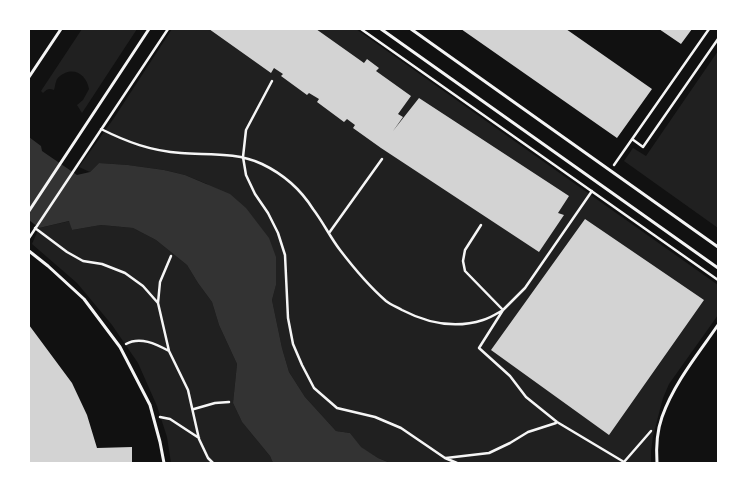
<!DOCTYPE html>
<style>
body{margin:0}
#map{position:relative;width:747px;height:492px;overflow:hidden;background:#111;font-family:Cabin,sans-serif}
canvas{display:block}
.frame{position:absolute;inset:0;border:30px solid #fff;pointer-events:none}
</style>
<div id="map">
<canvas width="747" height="492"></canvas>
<div class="frame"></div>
</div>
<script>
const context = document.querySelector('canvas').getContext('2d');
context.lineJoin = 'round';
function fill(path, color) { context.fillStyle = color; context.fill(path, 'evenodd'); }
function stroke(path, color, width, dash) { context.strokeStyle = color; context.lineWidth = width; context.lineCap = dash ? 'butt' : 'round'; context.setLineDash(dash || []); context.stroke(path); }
fill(new Path2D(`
 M82,29H137L82,113L77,105L83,100L89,89C87,77 77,68 65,73C61,75 57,77 56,82C55,84 55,87 54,90C49,88 47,89 43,93L41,91Z
 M172,29H356L718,285V315L669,384L663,398L653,436L651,451V463H390L378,458L360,447L350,433L336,431L305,397L289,372L282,348L272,300L276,285L207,184L185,175L164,170L128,165L99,163L90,172L79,167L114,118Z
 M718,51V228L624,161L633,148L646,156Z
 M70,221L72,230L101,225L133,228L156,240L187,265L198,283L212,302L219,325L237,364L233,403L242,422L270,456L273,463H171L167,437L157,406L138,363L112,325L77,283L32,244L39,228Z`), '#202020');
fill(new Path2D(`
 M29,137L41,146L42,151L77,175L90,172L99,163L128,165L164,170L185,175L230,194L246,208L269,238L276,257V285L272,300L282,348L289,372L305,397L336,431L350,433L361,447L378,458L390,463H273L270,456L242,422L233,403L237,364L219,325L212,302L198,283L187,265L156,240L133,228L101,225L72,230L69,221L39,228L29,220Z`), '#333');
fill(new Path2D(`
 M209,29H316L364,63L367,59L379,68L376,71L411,96L398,114L403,117L393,131L419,98L569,196L558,213L564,215L539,252L381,148L353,128L355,125L347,119L344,122L317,102L319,99L309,93L307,95L281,76L283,74L274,68L271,73Z
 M461,29H566L652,89L617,138Z
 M659,29H692L681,44Z
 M585,219L704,300L609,435L491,350Z
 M29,325L72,383L87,415L97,448L132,447V463H29Z`), '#d3d3d3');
stroke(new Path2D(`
 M361,29L718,280
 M272,81L246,130L243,157L246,175L255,194L268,213L278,233L285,255L288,318L293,344L302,365L314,388L337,408L375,417L401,428L445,458L457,463
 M101,129C127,142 151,151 181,153C208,155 237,152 262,164C283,174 301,190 313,209C323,222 330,237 340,250C353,267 370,287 386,301C391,305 397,307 402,310C427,323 455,329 483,320C490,318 496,314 503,310
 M632,139L643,147L718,39
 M614,165L709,29
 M592,191L525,288L503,310L479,348L510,376L526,397L557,422L624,462
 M481,225L465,250L463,261L465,271L503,310
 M35,228L67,252L83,261L102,264L125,273L143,286L158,303L169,351L188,390L199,439L208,458L213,463
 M329,233L382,159
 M29,238L168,29
 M158,303L160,282L171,256
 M126,344C140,336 156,344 169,351
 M194,409L215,403L229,402
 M160,417L170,419L199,438
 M446,458L489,453L510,443L528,432L556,423
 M624,462L651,431`), '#f5f5f5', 2.5);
stroke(new Path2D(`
 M381,29L718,268
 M411,29L718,247
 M29,77L61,29
 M29,211L149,29
 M29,251L48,266L84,299L120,347L150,405L160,442L164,463
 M657,463C656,448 657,431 662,417C674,383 698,354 718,325`), '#f5f5f5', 3);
</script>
